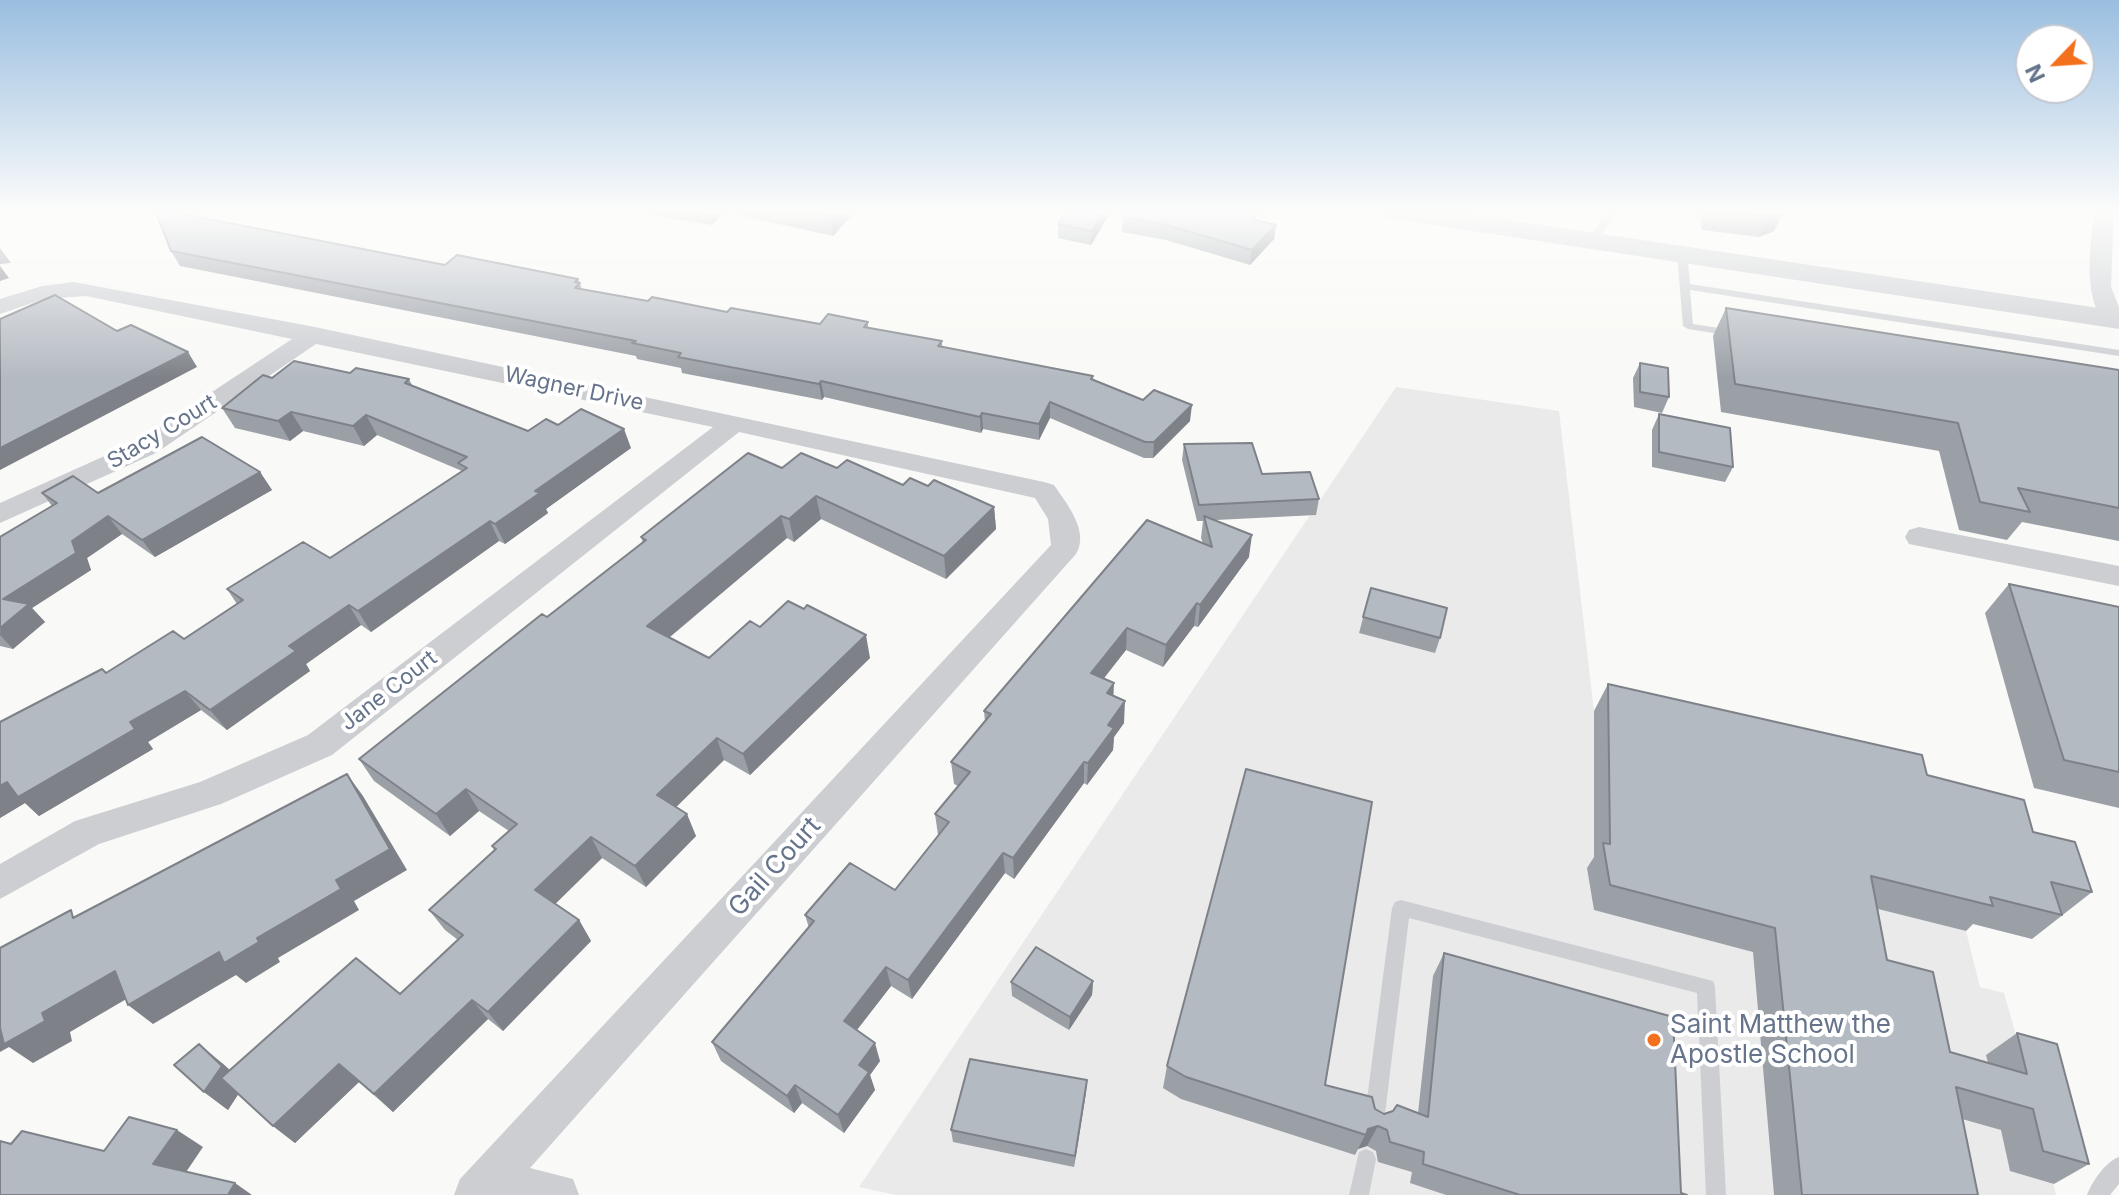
<!DOCTYPE html>
<style>
body{margin:0}
#map{position:relative;width:2119px;height:1195px;overflow:hidden;background:#f9f9f7;font-family:Inter,sans-serif}
canvas{display:block}
.north{position:absolute;left:2015px;top:24px;width:80px;height:80px;box-sizing:border-box;background:#fff;border:2px solid #c2c7d1;border-radius:50%;rotate:245deg;font-size:22px;font-weight:700;line-height:32px;text-align:center;color:#66748b}
.north::after{content:'';display:block;margin:auto;width:28px;height:36px;background:#f3701d;clip-path:polygon(50% 0,100% 100%,50% 72%,0 100%)}
</style>
<div id="map">
<canvas width="2119" height="1195"></canvas>
<div class="north">N</div>
</div>
<script>
const context = document.querySelector('canvas').getContext('2d');
context.lineJoin = 'round';
function fill(path, color) { context.fillStyle = color; context.fill(path, 'evenodd'); }
function stroke(path, color, width, dash) { context.strokeStyle = color; context.lineWidth = width; context.lineCap = dash ? 'butt' : 'round'; context.setLineDash(dash || []); context.stroke(path); }
function label(font, color, halo, rows, align = 'center') {
  context.font = font + ' Inter,sans-serif'; context.lineWidth = 8; context.setLineDash([]); context.textBaseline = 'middle'; context.strokeStyle = halo; context.fillStyle = color; for (const [text, x, y, turn = 0] of rows) {
    context.save(); context.translate(x, y); context.rotate((+turn || 0) * Math.PI / 180); context.textAlign = isNaN(turn) ? turn : align; if (halo) context.strokeText(text, 0, 0); context.fillText(text, 0, 0); context.restore();
  }
}
fill(new Path2D(`
 M1396,387L1559,411L1594,711V869L1764,880L1966,931L1980,987L2004,993L2025,1066L2056,1195H896L859,1187Z`), '#eaeaea');
fill(new Path2D(`
 M1608,210H1618L1596,243H1588L1587,241Z
 M1682,251L1687,254L1690,284L2119,350V356L1690,290L1693,324L1732,330L1737,333L1732,336L1688,329L1683,326L1677,254Z
 M1401,900L1713,981L1715,987L1726,1195H1706L1697,993L1409,918L1384,1122L1381,1129L1374,1132L1367,1129L1364,1122L1392,908L1395,902Z
 M1366,1149L1373,1152L1376,1159L1369,1195H1349L1359,1152Z
 M2119,1157V1184L2110,1195H2087C2092,1182 2105,1162 2119,1157Z`), '#ccced2');
fill(new Path2D(`
 M2094,210H2114L2111,287L2119,307V324H2104C2082,290 2091,248 2094,210Z
 M74,282L315,327L1044,482L1054,485C1066,503 1090,531 1076,554L530,1168L573,1179L579,1195H454L460,1179L1051,545L1048,519L1035,498L739,432L332,755L221,804L99,844L0,899V864L75,821L200,782L308,735L713,427L316,344L156,453L0,523V503L138,441L292,339L86,296L44,299L0,314V299L42,286Z
 M1919,527L2119,566V586L1909,544L1905,537L1909,530Z`), '#ccced2');
fill(new Path2D(`
 M1374,210H1441L2119,311V329L1387,218L1378,215Z`), '#ccced2');
fill(new Path2D(`
 M621,210H856L833,236L725,212L712,225Z
 M1112,210L1091,245L1058,238V224Z
 M1700,210H1784L1774,231L1759,237L1702,230Z
 M1123,217L1257,220L1276,225L1274,239L1250,265L1166,240L1122,232Z
 M0,248L11,263L0,264Z
 M171,251L445,265L578,279L582,289L648,301L727,312L820,324L868,322V328L942,341V347L1093,376L1092,379L1190,421L1153,458H1144L1050,418L1039,440L983,429L981,433L824,397L822,400L682,373L681,368L637,359L636,356L180,266Z
 M1726,308L2119,370V541L2022,522L2007,540L1959,530L1939,451L1721,412L1713,336Z
 M1640,363L1669,397L1662,413L1634,407L1633,378Z
 M350,373L409,379L412,385L528,431L558,425L631,448L546,509L548,513L505,544L499,541L371,632L361,625L306,664L310,671L227,730L201,710L148,742L153,749L39,816L25,803L0,818V722L184,639L237,604L227,589L330,558L462,471L377,435L364,446L303,431L290,441L235,428L222,408L272,378Z
 M1659,414L1733,467L1725,482L1652,467V430Z
 M1184,444L1262,474L1319,499L1316,515L1216,520L1249,557L1198,627L1194,626L1163,667L1126,650L1103,678L1113,696L1124,723L1114,737L1113,750L1087,785L1084,783L1014,879L1005,873L912,999L891,986L857,1030L880,1061L870,1075L875,1090L844,1133L802,1103L794,1113L721,1061L712,1042L809,928L805,915L895,890L938,835L935,814L958,786L954,784L951,762L985,722L984,711L1203,543L1201,538L1203,521H1197L1182,460Z
 M782,468H837L903,485L928,486L994,507L996,529L946,579L821,519L794,542L787,538L669,638L709,658L760,627L870,658L750,775L724,760L676,807L696,836L646,887L602,858L555,904L579,920L591,941L503,1031L488,1019L393,1112L359,1082L295,1143L273,1126L238,1094L228,1110L204,1092L222,1063L230,1070L400,994L458,940L445,930L429,910L494,850L492,846L509,831L479,811L450,836L374,781L359,759L547,617L643,543L641,537Z
 M260,472L272,490L155,557L122,534L87,558L91,570L32,608L45,622L13,649L0,646V537L52,506L42,493H98Z
 M2009,584L2119,607V808L2034,788L1985,613Z
 M1371,588L1440,638L1435,653L1359,633Z
 M1608,684L1927,775L2033,832L2092,892L2032,939L1973,924L1966,931L1878,909L1887,960L1950,1052L1988,1063L1986,1055L2017,1033L2089,1164L2054,1184L2010,1171L2001,1130L1962,1119L1978,1195H1774L1753,952L1594,910L1587,868L1594,857V711Z
 M1444,953L1681,1193L1687,1195H1446L1410,1183L1412,1172L1378,1162L1376,1151L1367,1146L1358,1149L1355,1155L1181,1099L1163,1088L1167,1066L1325,1085L1384,1114L1418,1113L1433,976Z
 M1093,981L1092,995L1069,1030L1012,996L1011,982Z
 M1086,1092L1074,1167L953,1142L951,1130Z`), '#9ba0a7');
fill(new Path2D(`
 M708,210H724L725,212L712,225Z
 M834,210H856L833,236L830,214Z
 M1104,210H1112L1091,245L1092,231Z
 M1784,210L1774,231L1759,237L1769,216Z
 M1276,225L1274,239L1250,265L1252,250Z
 M0,266L9,278L0,281Z
 M188,352L197,367L0,470V448Z
 M821,381L824,397L822,400L819,384Z
 M1050,402V418L1039,440V424Z
 M1192,405L1190,421L1153,458L1154,442Z
 M291,412L303,431L290,441L278,421Z
 M982,413L983,429L981,433L980,417Z
 M366,415L377,435L364,446L353,426Z
 M624,429L631,448L546,509L548,513L505,544L495,524L535,491Z
 M260,472L272,490L155,557L142,540Z
 M816,496L821,519L794,542L789,519Z
 M994,507L996,529L946,579L944,556Z
 M108,516L122,534L87,558L91,570L32,608L45,622L13,649L0,635L3,599L72,541Z
 M781,516L787,538L655,649L647,626Z
 M490,521L499,541L371,632L358,611Z
 M1252,535L1249,557L1198,627L1200,605Z
 M1197,603L1194,626L1163,667L1166,645Z
 M349,605L361,625L306,664L310,671L227,730L210,710L289,646Z
 M1127,628L1126,650L1091,695V673Z
 M866,635L870,658L750,775L743,754Z
 M1114,683L1113,705L1107,693Z
 M185,691L201,710L148,742L153,749L39,816L25,803L0,818V786L130,722Z
 M1125,701L1124,723L1114,737L1113,750L1087,785L1088,763L1108,725Z
 M717,738L724,760L666,817L657,795Z
 M1084,762V783L1014,879L1013,858Z
 M347,774L363,796L407,870L354,901L359,910L278,958L280,962L246,983L236,975L153,1024L128,1005L219,952L257,938L336,880Z
 M466,789L479,811L450,836L436,814Z
 M687,814L696,836L646,887L635,866Z
 M591,837L602,858L548,911L535,890Z
 M1003,853L1005,873L912,999L908,980Z
 M579,920L591,941L503,1031L488,1012Z
 M886,967L891,986L849,1040L844,1021Z
 M115,971L140,991L70,1032L72,1041L33,1063L9,1047L0,1052V1019Z
 M1093,981L1092,995L1069,1030L1070,1017Z
 M472,1000L488,1019L393,1112L374,1094Z
 M875,1043L880,1061L870,1075L875,1090L844,1133L838,1115L859,1065Z
 M199,1044L222,1063L245,1084L228,1110L204,1092Z
 M339,1064L359,1082L295,1143L273,1126Z
 M1087,1080L1086,1092L1074,1167L1075,1156Z
 M795,1085L802,1103L794,1113L787,1096Z
 M1378,1126L1367,1146L1358,1149L1368,1129Z
 M177,1130L203,1147L180,1181L153,1164Z
 M235,1183L252,1195H228Z`), '#7e8288');
const building = new Path2D(`
 M155,210H162L445,265L457,255L578,279L575,282L580,283L575,288L648,301L652,297L727,312L731,308L820,324L828,314L868,322L864,327L942,341L938,346L1093,376L1091,379L1143,400L1154,390L1192,405L1154,442H1145L1050,402L1039,424L982,413L980,417L821,381L819,384L678,357L681,353L632,343L636,341L171,251Z
 M811,210H834L830,214Z
 M1067,210H1104L1092,231L1058,224Z
 M1127,210H1247L1258,213L1253,219L1276,225L1252,250L1167,225L1123,217Z
 M1726,210H1783L1769,216Z
 M55,295L117,331L131,325L188,352L0,448V319Z
 M1726,308L2119,370V508L2018,488L2030,512L1980,502L1958,423L1735,384Z
 M294,361L350,373L356,368L409,379L405,383L528,431L546,419L558,425L581,409L624,429L535,491L540,493L495,524L490,521L358,611L349,605L289,646L296,651L210,710L185,691L130,722L135,729L18,797L7,782L0,786V722L102,669L106,673L173,631L184,639L243,600L227,589L303,542L330,558L467,468L458,463L467,457L366,415L353,426L291,412L278,421L222,408L263,375L272,378Z
 M1640,363L1668,368L1669,397L1640,392Z
 M1659,414L1730,428L1733,467L1659,452Z
 M202,437L260,472L142,540L108,516L72,541L76,553L3,599L29,604L0,628V537L57,503L42,493L73,476L98,493Z
 M1252,443L1262,474L1310,472L1319,499L1199,505L1184,444Z
 M748,453L782,468L801,453L837,468L847,460L903,485L910,478L928,486L934,480L994,507L944,556L816,496L789,519L781,516L647,626L709,658L750,621L760,627L788,601L804,609L807,605L866,635L743,754L717,738L657,795L687,814L635,866L591,837L535,890L579,920L488,1012L472,1000L374,1094L339,1064L273,1126L221,1078L356,958L400,994L463,935L429,910L496,849L492,846L517,824L466,789L436,814L359,759L542,614L547,617L646,540L641,537Z
 M1204,516L1252,535L1200,605L1197,603L1166,645L1127,628L1091,673L1114,683L1107,693L1125,701L1108,725L1114,728L1088,763L1084,762L1013,858L1003,853L908,980L886,967L844,1021L875,1043L859,1065L869,1072L838,1115L795,1085L787,1096L712,1042L814,921L805,915L850,863L895,890L949,822L935,814L970,772L951,762L991,714L984,711L1147,520L1212,547Z
 M2009,584L2119,607V772L2064,760Z
 M1371,588L1447,608L1440,638L1363,617Z
 M1608,684L1922,755L1927,775L2024,800L2033,832L2075,842L2092,892L2051,882L2062,915L1990,897L1993,906L1871,876L1887,960L1933,972L1950,1052L2027,1074L2017,1033L2057,1044L2089,1164L2043,1151L2033,1109L1956,1087L1978,1195H1802L1775,928L1610,885L1603,843L1610,844Z
 M1246,769L1372,802L1325,1085L1372,1097L1375,1109L1384,1114L1393,1111L1397,1105L1428,1117L1444,953L1673,1017L1681,1193L1687,1195H1520L1423,1164L1424,1152L1390,1142L1387,1130L1378,1126L1368,1129L1366,1135L1186,1077L1167,1066Z
 M347,774L390,849L336,880L341,889L257,938L259,942L224,963L219,952L128,1005L115,971L42,1013L45,1021L4,1044L0,1028V948L71,910L73,918Z
 M1036,947L1093,981L1070,1017L1011,982Z
 M199,1044L222,1066L204,1092L174,1065Z
 M970,1059L1087,1080L1075,1156L951,1130Z
 M129,1117L177,1130L153,1164L235,1183L228,1195H0V1141L11,1144L22,1131L104,1151Z`);
fill(building, '#b4bac2');
stroke(building, '#7e8288', 2);
const sky = context.createLinearGradient(0, 0, 0, 378);
sky.addColorStop(0, '#9abee0');
sky.addColorStop(0.56, '#fcfcfb');
sky.addColorStop(1, '#fcfcfb00');
context.fillStyle = sky;
context.fillRect(0, 0, 2119, 378);
for (const [x, y, r, color] of [
 [1654,1040,8,"#f3701d"]
]) { const dot = new Path2D(); dot.arc(x, y, r, 0, 2 * Math.PI); context.fillStyle = color; context.fill(dot); stroke(dot, '#fff', 3); }
label('22px', '#66748b', '#fff', [
 ["Wagner Drive",574,389,12],
 ["Stacy Court",162,432,-31],
 ["Jane Court",389,691,-38]
]);
label('26px', '#66748b', '#fff', [
 ["Gail Court",775,867,-48]
]);
label('26px', '#66748b', '#fff', [
 ["Saint Matthew the",1670,1025],
 ["Apostle School",1670,1055]
], 'left');
</script>
